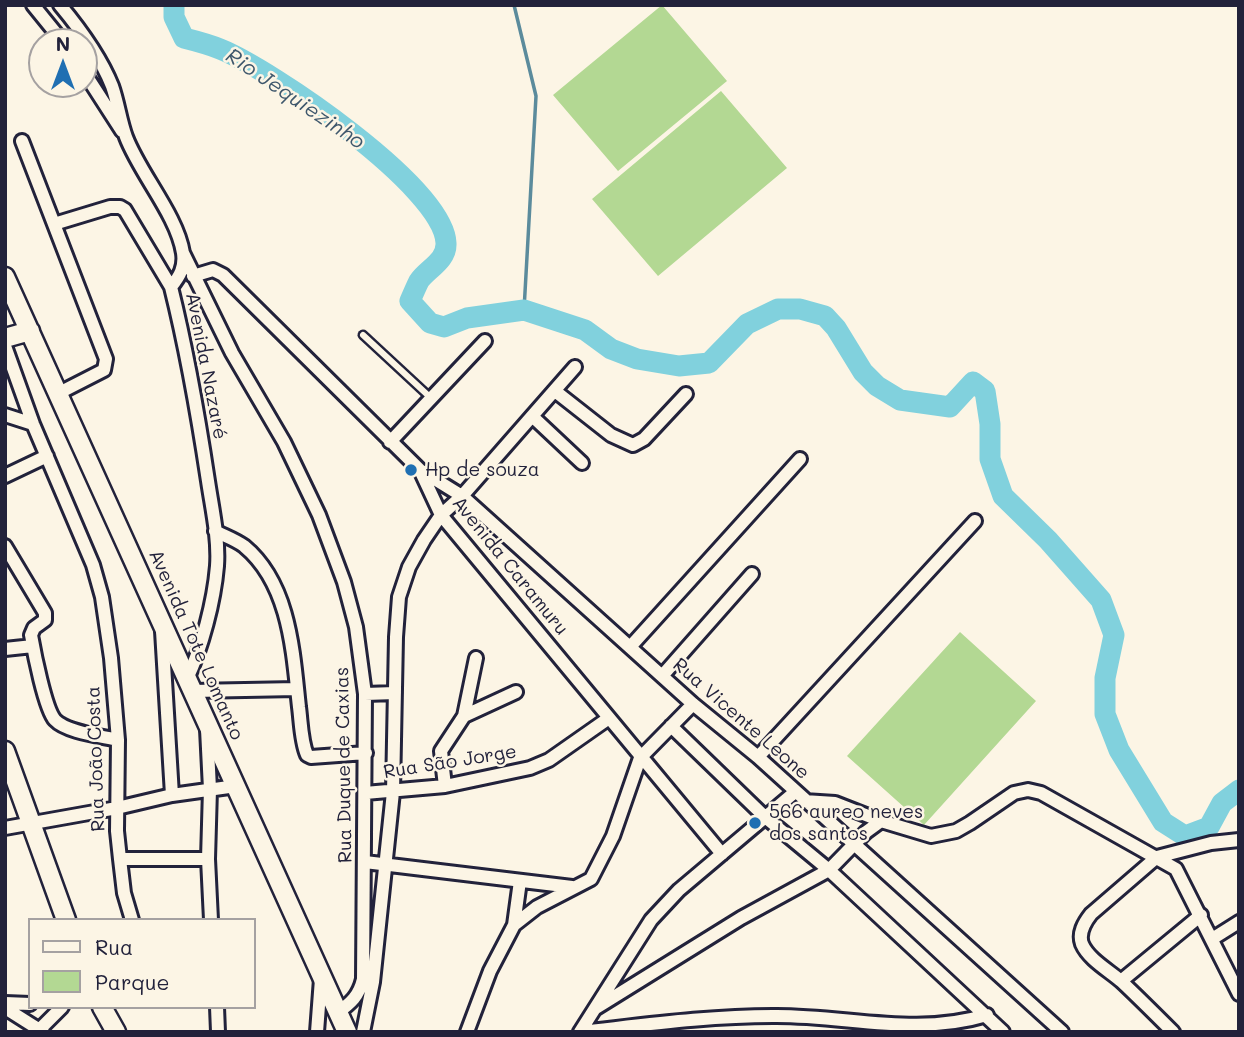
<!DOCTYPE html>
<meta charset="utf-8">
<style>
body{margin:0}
#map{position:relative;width:1244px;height:1037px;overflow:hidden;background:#fcf5e5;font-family:Mali,sans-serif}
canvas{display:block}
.frame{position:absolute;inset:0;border:7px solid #22223b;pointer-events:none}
.legend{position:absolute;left:28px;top:918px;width:228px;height:91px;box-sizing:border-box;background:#fcf5e5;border:2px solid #a5a1a1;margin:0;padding:9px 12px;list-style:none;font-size:21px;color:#22223b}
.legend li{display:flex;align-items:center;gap:14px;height:35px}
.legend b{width:35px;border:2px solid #a5a1a1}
.north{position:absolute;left:28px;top:28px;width:70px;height:70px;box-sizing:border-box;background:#fcf5e5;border:2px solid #a5a1a1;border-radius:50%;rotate:0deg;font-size:19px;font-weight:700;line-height:28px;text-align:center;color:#22223b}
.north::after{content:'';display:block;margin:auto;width:24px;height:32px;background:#1f6fb2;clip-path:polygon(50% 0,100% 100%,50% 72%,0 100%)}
</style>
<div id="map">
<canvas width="1244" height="1037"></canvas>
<div class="frame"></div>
<ul class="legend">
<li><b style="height:9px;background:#fcf5e5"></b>Rua</li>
<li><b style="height:19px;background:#b3d893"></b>Parque</li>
</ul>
<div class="north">N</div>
</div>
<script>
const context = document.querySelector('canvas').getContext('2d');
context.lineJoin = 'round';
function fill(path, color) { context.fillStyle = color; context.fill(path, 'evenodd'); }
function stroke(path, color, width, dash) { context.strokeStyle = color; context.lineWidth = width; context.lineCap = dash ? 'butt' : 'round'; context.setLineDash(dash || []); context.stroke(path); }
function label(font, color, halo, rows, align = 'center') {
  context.font = font + ' Mali,sans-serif'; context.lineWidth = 5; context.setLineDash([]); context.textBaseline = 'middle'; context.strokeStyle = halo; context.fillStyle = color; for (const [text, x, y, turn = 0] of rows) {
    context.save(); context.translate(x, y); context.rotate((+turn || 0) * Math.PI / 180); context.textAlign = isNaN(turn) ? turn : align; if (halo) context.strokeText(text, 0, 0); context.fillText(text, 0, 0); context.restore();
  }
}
fill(new Path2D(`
 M662,5L727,81L618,171L553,95Z
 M721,91L787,168L658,276L592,199Z
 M960,632L1036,701L924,825L847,756Z`), '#b3d893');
stroke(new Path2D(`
 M514,5L536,96L524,310`), '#5b8b9c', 3.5);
stroke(new Path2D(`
 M174,5V17L184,38C196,41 208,44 220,49C270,69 444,187 446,243C447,261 427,269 419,281C416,287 413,294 410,301L430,323L444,327L467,318L524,310L585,330L611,349L637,359L679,366L709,363L747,324L778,309H800L825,316L836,328L863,372L877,386L900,400L950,407L973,382L985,391L990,424V459L1003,496L1048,540L1101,600L1114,635L1105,678V714L1119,750L1163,822L1185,836L1209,827L1222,803L1239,790`), '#81d1dd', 21);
const lane = new Path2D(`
 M363,335L432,399`);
const street = new Path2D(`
 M33,5L63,42
 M60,5C80,29 100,56 112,86C118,103 120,121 126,137C140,174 177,215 183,253C185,267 180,276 171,287C187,351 198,415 208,481C212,508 219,538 217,566C214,602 202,647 187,679
 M84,72L122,131
 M22,141L106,359L104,370L59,393
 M54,224L110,207H120L125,210L171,287
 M183,253L232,353L284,442L319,515L344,582L356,627L365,694L363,979C359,996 351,1003 337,1013
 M193,276L213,270L223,275L420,470L441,515L722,854
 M5,346L33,424L93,565L102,597L111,658L118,740L117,831L120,859L124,893L132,920
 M555,391L611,435L633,445L644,439L686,394
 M5,415L33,424
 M532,416L582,463
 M390,442L485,341
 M420,470L462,496L693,704L758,757L1062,1032
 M5,476L47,456
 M215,531C225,536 236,540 244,546C290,584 293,652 299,707C301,722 301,741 307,755L311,757L366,753
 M5,546L45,613V620L34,628L31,635C34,652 45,709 55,720C66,732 101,736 118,740
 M162,631L172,795
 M630,647L800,459
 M5,649L33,646
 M662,676L752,574
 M193,691L297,689
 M365,694L395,693
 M464,716L516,692
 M671,726L765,817L829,870L1003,1032
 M207,729L210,789L208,859L211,920
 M758,757L975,521
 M445,786L441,751L464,716L476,658
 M365,793L445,786L530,768L549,760L609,718
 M804,801L835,803L881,821
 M5,828L117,808L172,795L236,786
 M120,859H208
 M365,862L572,887
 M514,925L520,881
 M1212,939L1239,922
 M1121,981L1201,915
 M5,1003L30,1004
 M217,1007L218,1032
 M5,1008L43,1032
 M596,1008L741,918L829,870L866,832L881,821L931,836L956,831L970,823L1014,793L1028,790L1041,793L1176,869L1239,994
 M40,1029L62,1007
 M317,1032L321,979
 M363,1032L373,982L393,792L396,637L399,597L409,567L424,540L441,515L462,496L575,367
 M467,1032L490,971L514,925L537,907L591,879L613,836L640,758L693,704
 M580,1032C644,1025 708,1016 773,1016C847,1015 913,1037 987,1015
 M580,1032L651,920L679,890L795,792
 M1173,1032C1156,1015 1139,998 1122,982C1110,971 1089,960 1082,944C1078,933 1084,923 1091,914L1157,857L1211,843L1239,840`);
const secondary = new Path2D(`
 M5,277L347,1032
 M5,338L30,331
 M5,751L66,920
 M102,1007L116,1032`);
stroke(lane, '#22223b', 11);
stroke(street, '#22223b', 18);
stroke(secondary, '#22223b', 23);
stroke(lane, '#fcf5e5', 6);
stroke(street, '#fcf5e5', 12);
stroke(secondary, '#fcf5e5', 18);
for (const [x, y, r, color] of [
 [411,470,7,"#1f6fb2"],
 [755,823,7,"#1f6fb2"]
]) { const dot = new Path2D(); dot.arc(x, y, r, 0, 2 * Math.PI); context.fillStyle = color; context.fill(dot); stroke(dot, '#fcf5e5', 2.5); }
label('19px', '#22223b', '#fcf5e5', [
 ["Avenida Nazaré",206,366,79],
 ["Avenida Caramuru",510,566,51],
 ["Avenida Tote Lomanto",196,645,66],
 ["Rua Vicente Leone",741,719,41],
 ["Rua João Costa",96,759,-92],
 ["Rua São Jorge",450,762,-9],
 ["Rua Duque de Caxias",344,765,-91]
]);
label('19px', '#22223b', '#fcf5e5', [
 ["Hp de souza",425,470],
 ["566 aureo neves",769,812],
 ["dos santos",769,834]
], 'left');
label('italic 21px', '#3e576c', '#fcf5e5', [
 ["Rio Jequiezinho",295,99,34]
]);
</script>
